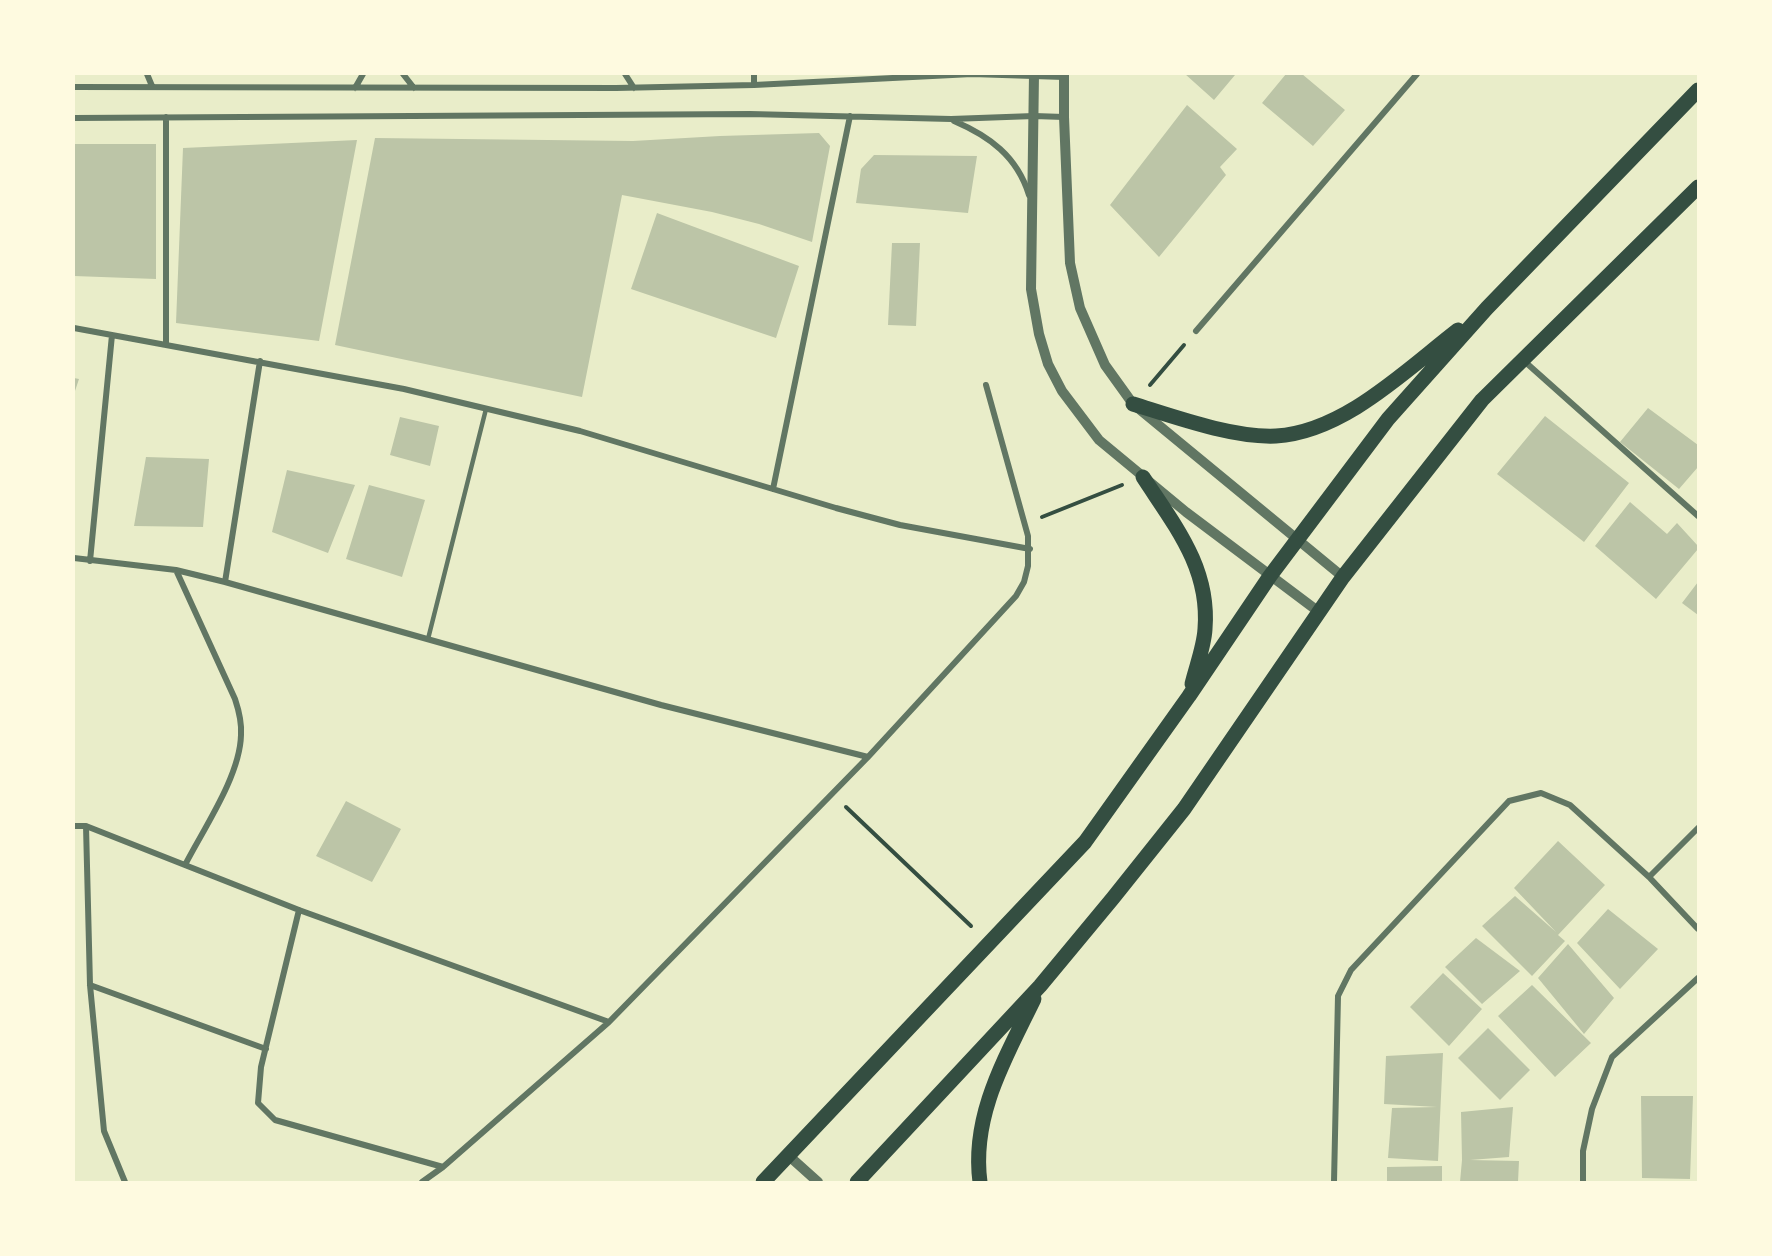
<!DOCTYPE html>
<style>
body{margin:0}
#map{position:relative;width:1772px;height:1256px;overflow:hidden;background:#e9edc9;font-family:"PT Serif",serif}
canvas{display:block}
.frame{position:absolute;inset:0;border:75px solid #fefae0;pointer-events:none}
</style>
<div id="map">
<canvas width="1772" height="1256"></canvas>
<div class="frame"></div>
</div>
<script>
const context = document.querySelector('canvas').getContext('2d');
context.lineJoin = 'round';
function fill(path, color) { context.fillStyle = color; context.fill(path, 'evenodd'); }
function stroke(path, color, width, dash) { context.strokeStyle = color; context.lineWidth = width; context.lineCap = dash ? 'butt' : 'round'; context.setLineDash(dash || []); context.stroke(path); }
fill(new Path2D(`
 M1185,74H1233L1235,75L1214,100Z
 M1286,74H1302L1345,110L1313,146L1262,103Z
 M1187,105L1237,149L1220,167L1226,175L1159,257L1110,205Z
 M819,133L830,146L812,242L759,224L712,212L622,195L582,397L335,345L375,138L633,141L720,136Z
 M357,140L319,341L176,323L183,148Z
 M74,144H156V279L74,276Z
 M874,155L977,156L968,213L856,203L861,169Z
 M657,213L799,266L776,338L631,289Z
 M892,243H920L916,326L888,325Z
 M74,378L79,379L74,394Z
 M1648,408L1698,445V467L1679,489L1620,442Z
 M1545,416L1629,483L1584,542L1497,474Z
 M400,417L439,426L430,466L390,455Z
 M146,457L209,459L203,527L134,526Z
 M287,470L355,485L328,553L272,532Z
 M369,485L425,500L402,577L346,559Z
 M1630,502L1667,534L1677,523L1698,546V549L1656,599L1595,546Z
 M1698,582V615L1682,603Z
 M346,801L401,829L372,882L316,856Z
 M1558,841L1605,885L1558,935L1565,941L1532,976L1482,926L1515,896L1556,932L1514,888Z
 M1608,909L1658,949L1620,989L1577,943Z
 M1476,938L1520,971L1482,1004L1445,967Z
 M1568,944L1614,998L1584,1034L1538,978Z
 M1443,973L1482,1009L1449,1046L1410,1007Z
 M1532,985L1591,1043L1555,1077L1498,1016Z
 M1488,1028L1530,1070L1500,1100L1458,1058Z
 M1443,1053L1438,1161L1388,1158L1392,1108L1437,1107L1384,1104L1386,1056Z
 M1641,1096H1693L1690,1179L1642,1178Z
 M1513,1107L1509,1157L1470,1160L1519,1161L1518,1182H1460L1462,1160L1461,1112Z
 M1442,1166V1182H1387V1167Z`), '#bcc5a7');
stroke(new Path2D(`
 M1150,385L1184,345
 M1042,517L1122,485
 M846,807L971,926`), '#344e41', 4);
stroke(new Path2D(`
 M428,639L486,409`), '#617663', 4.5);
stroke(new Path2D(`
 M147,74L152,86
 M403,74L414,88
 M625,74L634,88
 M754,74V85
 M74,87L616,88L754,85L972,74L1064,77
 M355,88L363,74
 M74,118L750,114L951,119L1034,116L1064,117
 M954,121C989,136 1017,156 1029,195
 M74,328L404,389L580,431L836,508L900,525L1030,549
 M1196,331L1417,74
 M166,345V117
 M1523,360L1698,516
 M773,489L850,116
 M74,558L176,570L225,582L661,705L868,757
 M90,561L112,335
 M176,570L235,699C239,711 242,722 241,735C240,776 204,828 185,865
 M225,582L260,361
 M74,826H86L299,910L609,1022
 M86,826L90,985L104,1131L125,1182
 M1649,877L1698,828
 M299,910L261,1067L258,1103L275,1120L443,1167
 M90,985L266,1049
 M422,1182L443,1167L609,1022L868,757L1016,596L1024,582L1028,566V536L986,385
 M1334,1182L1338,996L1351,970L1509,801L1541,793L1570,805L1649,877L1698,929
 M1583,1182V1151L1592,1109L1612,1057L1698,978`), '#617663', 6);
stroke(new Path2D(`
 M1034,74L1031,289L1039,334L1048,364L1062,391L1099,440L1186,512L1319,612
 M1064,74V117L1070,263L1080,308L1105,365L1133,404L1343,577
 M789,1156L818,1182`), '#617663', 10);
stroke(new Path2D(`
 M1133,404C1175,417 1233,438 1276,436C1344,432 1406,370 1458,330
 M1143,477C1175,526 1210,568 1205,629C1204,647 1196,667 1192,684
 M763,1182L1085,842L1189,696L1270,576L1388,419L1487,308L1698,90
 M857,1182L1040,986L1113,898L1184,809L1343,577L1482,400L1698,187
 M980,1182C971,1115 1006,1057 1034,999`), '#344e41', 15);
</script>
